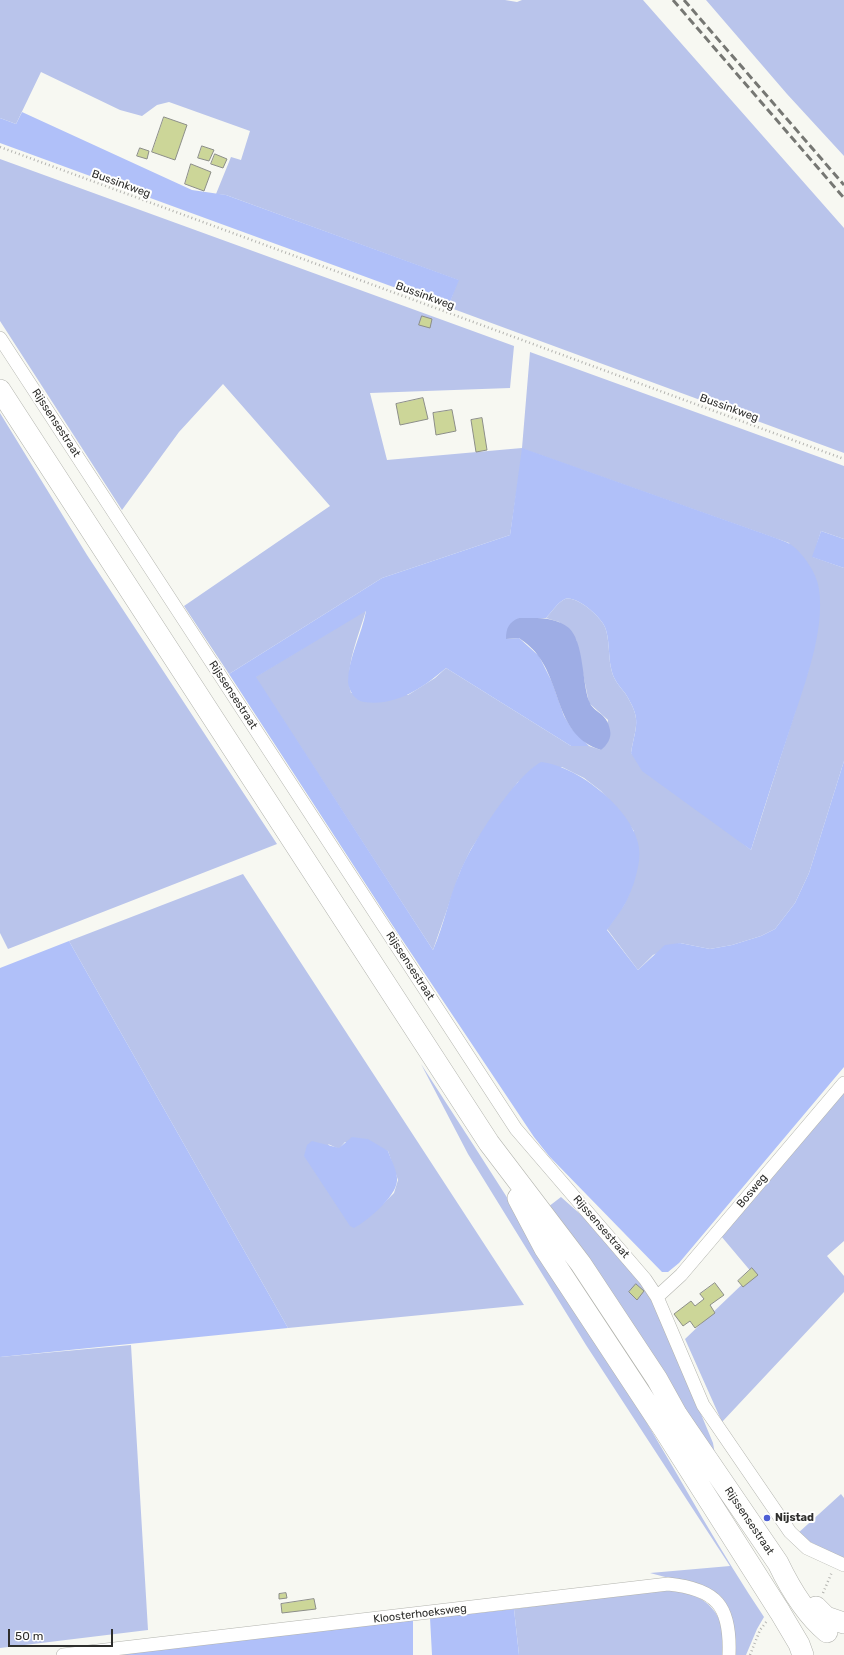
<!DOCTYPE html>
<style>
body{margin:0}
#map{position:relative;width:844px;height:1655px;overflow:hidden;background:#f7f8f2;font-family:Rubik,sans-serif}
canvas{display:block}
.scale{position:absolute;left:8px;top:1629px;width:105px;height:18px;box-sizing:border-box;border:2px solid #2e2e2c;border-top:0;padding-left:5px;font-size:12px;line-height:14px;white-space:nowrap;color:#2e2e2c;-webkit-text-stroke:3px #fffffe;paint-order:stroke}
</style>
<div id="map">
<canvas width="844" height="1655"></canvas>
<div class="scale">50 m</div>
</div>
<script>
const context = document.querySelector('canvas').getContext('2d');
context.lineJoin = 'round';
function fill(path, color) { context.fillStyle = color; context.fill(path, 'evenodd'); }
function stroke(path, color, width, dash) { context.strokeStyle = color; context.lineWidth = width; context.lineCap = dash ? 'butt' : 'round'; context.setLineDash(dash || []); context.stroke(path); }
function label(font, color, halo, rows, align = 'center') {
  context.font = font + ' Rubik,sans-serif'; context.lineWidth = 4; context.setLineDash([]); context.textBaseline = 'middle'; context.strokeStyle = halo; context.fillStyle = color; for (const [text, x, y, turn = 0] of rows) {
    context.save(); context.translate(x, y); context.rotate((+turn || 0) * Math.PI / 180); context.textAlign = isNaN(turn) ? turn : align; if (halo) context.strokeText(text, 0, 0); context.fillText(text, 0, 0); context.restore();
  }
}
fill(new Path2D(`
 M0,0H505L517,2L522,0H643L844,228V453L448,307L458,280L226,195L216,194L231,157L241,160L250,131L169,102L157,105L142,116L120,110L41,72L16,124L0,118Z
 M706,0H844V156L787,94Z
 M0,159L514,346L510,388L370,393L387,460L522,448L530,352L844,466V539L821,531L813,557L844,568V761L809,873L795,903L775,929L761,936L732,945L710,949L680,943L653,955L638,970L607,929L624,905L630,892L634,831L619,811L601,791L584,778L562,767L518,782L493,816L471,849L460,872L433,950L255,677L366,610C359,636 344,667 351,693L408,695L435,678L446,668L571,746H589L601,750L608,720L589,703L576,639L559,622L546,618C551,613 558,602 565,599C577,595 604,619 606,630C610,644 608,658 612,672C614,680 620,687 625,693C642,720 636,724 631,753L751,850L808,671L815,639L789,543L523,449L510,535L382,578L229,674L184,606L330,506L223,384L179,432L122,510L0,321Z
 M0,413L87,555L277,844L8,949L0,933Z
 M243,874L524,1305L288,1328L69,941ZM345,1142L388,1151L398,1180L394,1193L380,1207L328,1144L339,1149Z
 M421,1064C497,1181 572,1298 644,1418C684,1485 721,1553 764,1617L757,1629L746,1655H732L729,1616L692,1584L650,1573L730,1566L586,1345L468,1154Z
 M844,1090V1241L827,1256L844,1276V1292L722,1422L685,1339L753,1274L721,1236Z
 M561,1197L597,1229L645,1284L670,1339L713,1443L716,1460L548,1207Z
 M131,1345L148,1630L0,1648V1357Z
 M841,1494L844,1498V1559L832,1555L797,1534Z
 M669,1588C708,1595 727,1613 724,1655H519L514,1609Z`), '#b9c4eb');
fill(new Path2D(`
 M22,112L192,190L226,195L459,280L448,307L0,143V118L16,124Z
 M522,448L773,537C778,539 785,541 790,544C803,553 817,573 819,589C825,631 805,683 792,723C778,765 764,808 751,850L642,771L631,753C636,724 642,720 625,693C620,687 614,680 612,672C608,658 610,644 606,630C604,619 577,595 565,599C558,602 551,613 546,618H519L506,639L519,638L539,656L552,682L564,716L572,729L589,746H571L446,668C423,688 395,707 364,702C355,701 349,691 348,682C348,658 362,634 366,611L256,677L433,950C444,925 449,897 460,872C472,843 514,777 541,762C579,765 647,819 639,861C637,875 632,891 625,904C620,913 613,921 607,930L638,970L665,945L680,943L710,949L732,945L761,936L775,929L795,903L809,873L844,761V1067L679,1263L668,1272H662L549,1156L534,1137L393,926L229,674L382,578L510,535Z
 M821,531L844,539V568L812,557Z
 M69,941L288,1328L0,1357V968Z
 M352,1137L368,1139L388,1151C391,1160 398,1172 397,1181C396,1197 367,1221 354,1228L350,1226L304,1156L307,1145L312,1141L339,1148Z
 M514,1609L519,1655H432L430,1618Z
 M413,1620V1655H112Z`), '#b0c0f9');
fill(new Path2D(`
 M519,618C537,618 554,616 569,628C584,642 582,682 589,701C593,713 607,712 610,730C612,738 607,745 601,750C557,736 562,689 539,657C535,650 526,643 519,638L506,639C506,628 509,622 519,618Z`), '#9eade5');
const building = new Path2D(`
 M164,117L187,125L175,160L152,152Z
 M202,146L214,150L209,161L198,158Z
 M140,148L149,151L147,159L137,156Z
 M215,154L227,159L223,168L211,164Z
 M191,164L211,172L204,191L185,184Z
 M422,316L432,319L430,328L419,325Z
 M423,398L428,419L400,425L396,404Z
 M452,410L456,431L436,435L433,413Z
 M482,418L487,450L476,452L471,420Z
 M752,1268L758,1275L743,1287L738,1281Z
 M715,1283L724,1295L710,1305L715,1313L695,1328L690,1321L683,1326L674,1314L691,1301L695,1306L704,1299L700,1294Z
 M636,1284L644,1291L637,1300L629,1292Z
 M286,1593L287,1598L279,1599V1594Z
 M314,1599L316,1609L282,1613L281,1604Z`);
fill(building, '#ccd698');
stroke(building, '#8c8e88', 1);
const minor = new Path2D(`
 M0,338L516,1129L645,1279L657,1297L703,1405L790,1532L807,1548L844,1565
 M657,1297L681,1275L844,1083
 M63,1655L668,1584C717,1589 731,1606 729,1655`);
const primary = new Path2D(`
 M0,390L489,1143L581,1264L657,1379L677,1415L778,1563C790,1588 805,1614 827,1632
 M518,1198L545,1249L665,1431L780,1612L799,1644L803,1655
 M816,1607L826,1617L844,1623`);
stroke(minor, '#b3b4ae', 14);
stroke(primary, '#b3b4ae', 22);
stroke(new Path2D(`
 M0,147L844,459
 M823,1593L832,1572
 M750,1655L760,1630L767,1621`), '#b3b3af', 2.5, [1, 3]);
stroke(minor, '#fff', 13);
stroke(primary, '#fff', 21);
stroke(new Path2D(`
 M673,0L844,198
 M684,0L844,185`), '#767773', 3, [8, 4]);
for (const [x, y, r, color] of [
 [767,1518,4,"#4d5fd4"]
]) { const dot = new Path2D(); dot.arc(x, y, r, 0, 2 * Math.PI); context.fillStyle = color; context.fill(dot); stroke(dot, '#fffffe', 1.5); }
label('11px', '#2e2e2c', '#fffffe', [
 ["Bussinkweg",121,184,20],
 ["Bussinkweg",425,296,20],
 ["Bussinkweg",729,408,20],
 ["Rijssensestraat",56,423,57],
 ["Rijssensestraat",233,695,57],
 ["Rijssensestraat",410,966,57],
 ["Bosweg",752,1191,-50],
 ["Rijssensestraat",601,1227,49],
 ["Rijssensestraat",749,1521,56],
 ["Kloosterhoeksweg",420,1614,-7]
]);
label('bold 11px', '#2e2e2c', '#fffffe', [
 ["Nijstad",775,1518]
], 'left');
</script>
